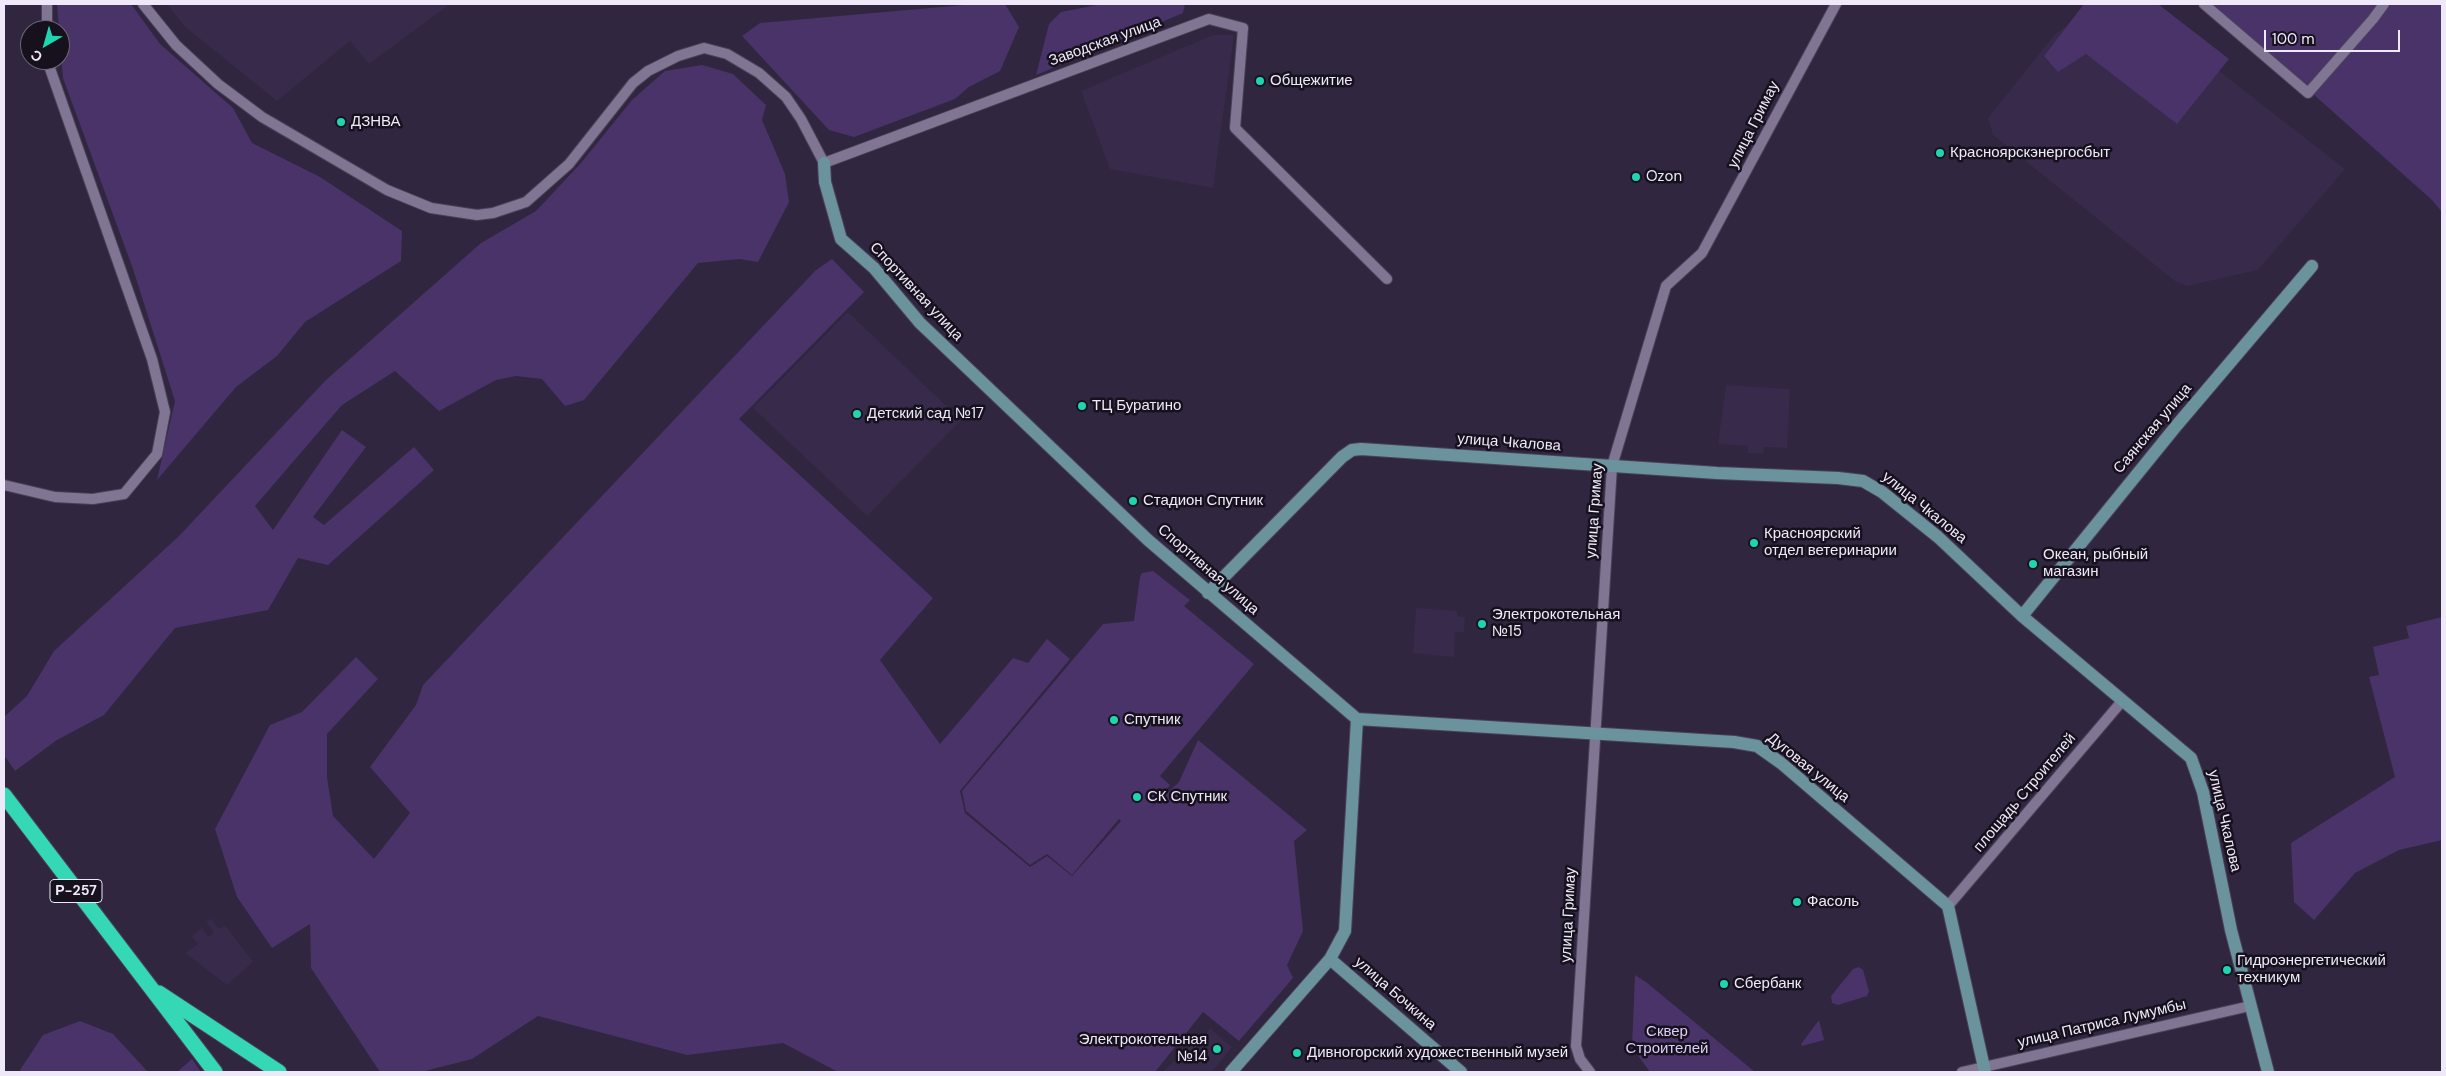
<!DOCTYPE html>
<meta charset="utf-8">
<style>
body{margin:0}
#map{position:relative;width:2446px;height:1076px;overflow:hidden;background:#30263f;font-family:"DM Sans",sans-serif}
canvas{display:block}
.frame{position:absolute;inset:0;border:5px solid #eee8f9;pointer-events:none}
.north{position:absolute;left:20px;top:20px;width:50px;height:50px;box-sizing:border-box;background:#16111d;border:1px solid #6c6775;border-radius:50%;rotate:218deg;font-size:14px;font-weight:700;line-height:20px;text-align:center;color:#eee8f9}
.north::after{content:'';display:block;margin:auto;width:18px;height:22px;background:#1fd5b0;clip-path:polygon(50% 0,100% 100%,50% 72%,0 100%)}
.scale{position:absolute;left:2264px;top:30px;width:136px;height:22px;box-sizing:border-box;border:2px solid #eee8f9;border-top:0;padding-left:6px;font-size:15px;line-height:18px;white-space:nowrap;color:#eee8f9;-webkit-text-stroke:4px #16111d;paint-order:stroke}
</style>
<div id="map">
<canvas width="2446" height="1076"></canvas>
<div class="frame"></div>
<div class="north">С</div>
<div class="scale">100 m</div>
</div>
<script>
const context = document.querySelector('canvas').getContext('2d');
context.lineJoin = 'round';
function fill(path, color) { context.fillStyle = color; context.fill(path, 'evenodd'); }
function stroke(path, color, width, dash) { context.strokeStyle = color; context.lineWidth = width; context.lineCap = dash ? 'butt' : 'round'; context.setLineDash(dash || []); context.stroke(path); }
function label(font, color, halo, rows, align = 'center') {
  context.font = font + ' "DM Sans",sans-serif'; context.lineWidth = 5; context.setLineDash([]); context.textBaseline = 'middle'; context.strokeStyle = halo; context.fillStyle = color; for (const [text, x, y, turn = 0] of rows) {
    context.save(); context.translate(x, y); context.rotate((+turn || 0) * Math.PI / 180); context.textAlign = isNaN(turn) ? turn : align; if (halo) context.strokeText(text, 0, 0); context.fillText(text, 0, 0); context.restore();
  }
}
fill(new Path2D(`
 M167,4H450L369,64L350,41L277,101L184,26Z
 M2098,4H2133L2345,169L2258,270L2187,286L2176,282L1993,135L1988,118L2055,34Z
 M1213,35H1234L1213,188L1110,169L1081,91Z
 M848,312L961,420L867,516L753,408Z
 M1726,385L1790,389L1787,448L1764,447L1763,454L1748,453V446L1718,444Z
 M1416,608L1457,611V616L1465,617L1464,632H1455L1454,657L1413,653Z
 M211,918L219,929L225,925L253,962L227,985L185,953L198,944L192,936L202,928L208,937L214,933L206,922Z
 M1210,1028L1232,1047L1212,1072H1162L1194,1043L1197,1044Z`), '#372a4a');
fill(new Path2D(`
 M57,4H131L160,44L233,108L252,143L320,177L402,231L401,261L305,322L277,356L236,387L157,480L175,401L133,269L63,78Z
 M975,4H1005L1019,27L1000,71L969,87L955,99L854,137L829,130L742,36L760,23Z
 M1102,4H1185L1183,13L1036,75L1049,24L1061,12Z
 M2084,4H2158L2229,59L2177,124L2086,54L2058,72L2044,56Z
 M2212,4H2442V212L2432,200Z
 M702,65L733,74L766,105L762,120L785,174L789,202L758,262L740,259L698,263L584,400L565,406L542,379L516,376L496,380L439,411L395,371L342,405L255,506L273,530L342,430L366,447L313,517L324,525L414,447L434,470L328,565L298,558L268,610L175,628L104,715L57,740L15,771L4,755V717L27,696L54,651L178,537L326,380L481,243L536,211L581,163L632,100L665,71Z
 M832,259L864,292L739,419L933,598L880,660L940,744L1013,658L1028,663L1047,639L1070,659L960,791L965,813L1030,867L1047,856L1072,876L1121,821L1119,819L1072,875L1047,854L1030,865L966,811L962,791L1103,624L1134,621L1140,577L1142,573L1153,571L1190,600L1184,606L1254,664L1160,776L1170,785L1151,808L1179,782L1198,740L1307,830L1294,841L1303,931L1287,965L1293,978L1239,1041L1203,1012L1155,1072H838L783,1043L687,1055L538,1016L472,1059L421,1072H380L311,968L310,924L272,948L237,897L215,829L270,725L302,712L356,657L378,679L327,734V777L333,816L374,859L410,813L370,767L416,705L423,685L816,270Z
 M2442,617V840L2399,850L2355,873L2314,920L2294,902L2291,843L2395,777L2369,677L2379,675L2373,647L2409,638L2406,626Z
 M1859,967L1863,970L1869,991L1867,996L1838,1005L1832,1003L1831,996L1853,969Z
 M1635,975L1646,982L1755,1072H1650L1632,1047Z
 M1819,1020L1824,1040L1802,1046L1801,1044Z
 M80,1021L113,1034L148,1072H21L20,1070L43,1035Z
 M192,1059L201,1072H177Z`), '#493368');
const street = new Path2D(`
 M143,4L176,45L218,84L262,117L387,190L431,208L477,215L493,213L526,202L569,164L633,83L648,71L678,56L704,48L727,54L759,73L786,97L801,119L824,163L1209,19L1243,28L1235,128L1387,279
 M2204,4L2308,93L2373,19L2384,4
 M47,30V4
 M4,485L55,497L93,499L124,494L157,454L165,412L152,359L47,60
 M1948,906L2123,700
 M1590,1072L1580,1059L1576,1046L1612,466L1666,286L1702,253L1836,4
 M1962,1072L2250,1006`);
const secondary = new Path2D(`
 M824,163L825,182L841,239L874,268L920,323L1148,540L1357,719L1345,931L1330,959L1231,1072
 M1208,593L1342,457L1352,450L1361,449L1717,473L1838,478L1863,481L1882,492L1938,537L2022,616L2191,758L2203,792L2231,930L2268,1072
 M2022,616L2177,425L2312,266
 M1357,719L1734,742L1757,746L1781,763L1948,906L1985,1072
 M1330,959L1461,1072`);
const highway = new Path2D(`
 M4,795L215,1072
 M159,993L279,1072`);
stroke(street, '#4b4259', 12);
stroke(secondary, '#4b4259', 14);
stroke(highway, '#4b4259', 17);
stroke(street, '#817594', 10);
stroke(secondary, '#6a939e', 12);
stroke(highway, '#35d8b4', 15);
for (const [x, y, r, color] of [
 [1260,81,5,"#1fd5b0"],
 [341,122,5,"#1fd5b0"],
 [1940,153,5,"#1fd5b0"],
 [1636,177,5,"#1fd5b0"],
 [1082,406,5,"#1fd5b0"],
 [857,414,5,"#1fd5b0"],
 [1133,501,5,"#1fd5b0"],
 [1754,543,5,"#1fd5b0"],
 [2033,564,5,"#1fd5b0"],
 [1482,624,5,"#1fd5b0"],
 [1114,720,5,"#1fd5b0"],
 [1137,797,5,"#1fd5b0"],
 [1797,902,5,"#1fd5b0"],
 [2227,970,5,"#1fd5b0"],
 [1724,984,5,"#1fd5b0"],
 [1217,1049,5,"#1fd5b0"],
 [1297,1053,5,"#1fd5b0"]
]) { const dot = new Path2D(); dot.arc(x, y, r, 0, 2 * Math.PI); context.fillStyle = color; context.fill(dot); stroke(dot, '#16111d', 2); }
for (const [x, y, w] of [
 [76,891,52]
]) { const box = new Path2D(); box.roundRect(x - w / 2, y - 11.5, w, 23, 4); context.fillStyle = '#16111d'; context.fill(box); stroke(box, '#eee8f9', 1); }
label('bold 14px', '#eee8f9', null, [
 ["Р-257",76,891]
]);
label('15px', '#eee8f9', '#16111d', [
 ["Заводская улица",1105,42,-20],
 ["улица Гримау",1754,125,-63],
 ["Спортивная улица",916,292,47],
 ["Саянская улица",2153,429,-50],
 ["улица Чкалова",1509,443,4],
 ["улица Чкалова",1924,508,39],
 ["улица Гримау",1595,511,-86],
 ["Спортивная улица",1208,570,41],
 ["Дуговая улица",1808,768,39],
 ["площадь Строителей",2025,793,-50],
 ["улица Чкалова",2224,821,77],
 ["улица Гримау",1569,915,-87],
 ["улица Бочкина",1395,994,41],
 ["улица Патриса Лумумбы",2102,1024,-13]
]);
label('15px', '#eee8f9', '#16111d', [
 ["Общежитие",1270,81],
 ["ДЗНВА",351,122],
 ["Красноярскэнергосбыт",1950,153],
 ["Ozon",1646,177],
 ["ТЦ Буратино",1092,406],
 ["Детский сад №17",867,414],
 ["Стадион Спутник",1143,501],
 ["Красноярский",1764,534],
 ["отдел ветеринарии",1764,551],
 ["Океан, рыбный",2043,555],
 ["магазин",2043,572],
 ["Электрокотельная",1492,615],
 ["№15",1492,632],
 ["Спутник",1124,720],
 ["СК Спутник",1147,797],
 ["Фасоль",1807,902],
 ["Гидроэнергетический",2237,961],
 ["техникум",2237,978],
 ["Сбербанк",1734,984],
 ["Электрокотельная",1207,1040,"right"],
 ["№14",1207,1057,"right"],
 ["Дивногорский художественный музей",1307,1053]
], 'left');
label('15px', '#ddcef7', '#16111d', [
 ["Сквер",1667,1032],
 ["Строителей",1667,1049]
]);
</script>
